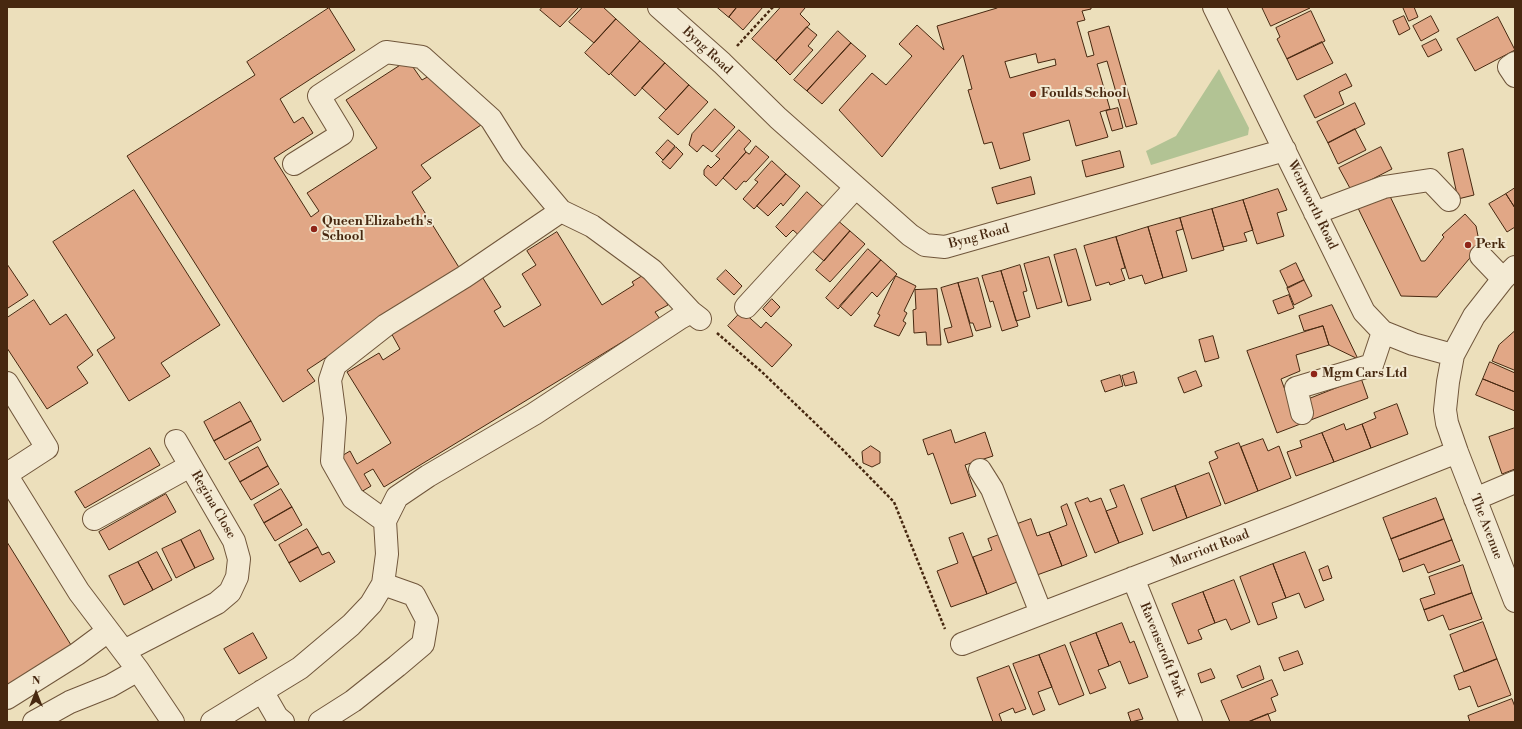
<!DOCTYPE html>
<style>
body{margin:0}
#map{position:relative;width:1522px;height:729px;overflow:hidden;background:#ecdfbb;font-family:"Libre Bodoni",serif}
canvas{display:block}
.frame{position:absolute;inset:0;border:8px solid #472810;pointer-events:none}
.north{position:absolute;left:16px;top:673px;width:40px;height:40px;-webkit-text-stroke:3px #f3ead3;paint-order:stroke;rotate:0deg;font-size:11px;font-weight:700;line-height:16px;text-align:center;color:#472810}
.north::after{content:'';display:block;margin:auto;width:14px;height:18px;background:#472810;clip-path:polygon(50% 0,100% 100%,50% 72%,0 100%)}
</style>
<div id="map">
<canvas width="1522" height="729"></canvas>
<div class="frame"></div>
<div class="north">N</div>
</div>
<script>
const context = document.querySelector('canvas').getContext('2d');
context.lineJoin = 'round';
function fill(path, color) { context.fillStyle = color; context.fill(path, 'evenodd'); }
function stroke(path, color, width, dash) { context.strokeStyle = color; context.lineWidth = width; context.lineCap = dash ? 'butt' : 'round'; context.setLineDash(dash || []); context.stroke(path); }
function label(font, color, halo, rows, align = 'center') {
  context.font = font + ' "Libre Bodoni",serif'; context.lineWidth = 4; context.setLineDash([]); context.textBaseline = 'middle'; context.strokeStyle = halo; context.fillStyle = color; for (const [text, x, y, turn = 0] of rows) {
    context.save(); context.translate(x, y); context.rotate((+turn || 0) * Math.PI / 180); context.textAlign = isNaN(turn) ? turn : align; if (halo) context.strokeText(text, 0, 0); context.fillText(text, 0, 0); context.restore();
  }
}
fill(new Path2D(`
 M1219,69L1249,128L1248,135L1151,165L1146,151L1176,136Z`), '#b2c394');
const building = new Path2D(`
 M543,7H579L560,27L540,10Z
 M583,7H603L616,19L594,43L569,22Z
 M717,7H737L729,17Z
 M737,7H763L743,30L729,17Z
 M781,7H804L805,8L800,14L810,24L776,61L752,39Z
 M997,7H1091V9L1082,11L1085,20L1077,22L1087,57L1094,55L1088,32L1109,26L1137,124L1126,127L1107,61L1097,64L1110,109L1100,112L1108,137L1076,146L1069,120L1025,133H1023L1030,160L1000,169L992,142L984,144L968,90L972,89L963,55L882,157L839,110L872,73L886,85L912,56L899,44L917,25L944,50L937,26L997,8ZM1036,54L1038,63L1055,59L1056,65L1010,78L1005,62Z
 M1262,7H1309L1310,8L1271,26Z
 M1403,7H1414L1418,17L1409,21Z
 M329,8L355,50L280,99L294,123L303,117L313,133L274,158L311,217L319,211L307,193L377,148L346,100L408,60L422,80L429,76L484,123L421,165L431,178L412,192L460,269L307,370L315,381L283,402L127,156L255,75L247,62Z
 M1311,11L1325,41L1287,59L1277,39L1280,37L1276,28Z
 M1404,16L1410,29L1399,35L1393,21Z
 M1431,16L1439,31L1421,41L1413,26Z
 M1498,17L1515,50L1475,71L1457,39Z
 M616,19L640,41L609,75L585,53Z
 M807,27L817,35L808,46L813,50L790,75L776,61Z
 M838,31L851,43L807,91L794,80Z
 M1436,39L1442,50L1428,57L1422,46Z
 M640,41L665,63L635,96L611,74Z
 M1322,42L1333,63L1297,80L1287,59Z
 M851,43L866,56L822,104L807,91Z
 M665,63L689,85L666,110L642,88Z
 M1346,74L1352,86L1339,92L1344,104L1315,118L1304,96Z
 M689,85L708,102L678,135L659,118Z
 M1355,103L1365,124L1328,143L1317,122Z
 M1118,108L1123,128L1112,131L1106,111Z
 M715,109L735,127L712,152L703,145L697,152L689,145L692,134Z
 M1355,129L1366,150L1338,164L1328,143Z
 M739,130L751,141L744,149L746,152L716,186L704,175V170L708,165L711,168L720,159L716,156Z
 M668,140L675,146L663,160L656,153Z
 M756,146L769,157L746,182L744,181L736,190L723,178L746,152L749,154Z
 M676,147L683,154L670,169L662,162Z
 M1381,147L1392,169L1351,190L1339,168Z
 M1463,149L1474,195L1458,199L1448,153Z
 M1120,151L1124,167L1086,177L1082,161Z
 M772,161L786,174L754,209L743,199L758,182L755,180Z
 M786,174L800,186L783,206L781,203L768,216L757,206Z
 M1031,177L1035,194L997,204L992,188Z
 M1515,188V208L1506,194Z
 M1278,189L1287,210L1277,213L1284,236L1257,244L1243,200Z
 M134,190L220,325L161,363L170,376L129,401L97,350L115,338L53,242Z
 M1387,190L1421,261H1425L1444,237L1442,235L1465,214L1476,226L1480,246L1437,297L1401,296L1356,204Z
 M807,192L828,211L803,239L793,230L786,237L776,227Z
 M1506,194L1515,208V227L1507,232L1489,204Z
 M1243,200L1253,230L1244,233L1247,241L1223,247L1212,209Z
 M1212,209L1224,250L1192,259L1180,218Z
 M1180,218L1183,229L1176,231L1187,271L1163,278L1148,227Z
 M836,219L850,231L824,261L810,249Z
 M1148,227L1163,278L1145,284L1142,275L1129,279L1116,237Z
 M850,231L865,244L830,282L816,270Z
 M557,232L602,305L634,285L632,282L648,272L668,305L655,312L660,319L384,487L373,469L364,474L371,486L356,495L335,460L350,451L357,464L391,443L347,372L379,353L383,360L400,349L390,331L481,275L501,307L494,311L504,327L541,305L522,274L536,265L527,251Z
 M1116,237L1125,268L1121,269L1125,280L1110,285L1109,282L1096,286L1084,246Z
 M868,249L881,260L838,309L826,298Z
 M1076,249L1091,300L1068,306L1054,255Z
 M1049,257L1062,302L1037,309L1024,264Z
 M881,260L897,274L877,297L872,292L851,316L840,306Z
 M1296,263L1304,280L1288,288L1280,271Z
 M7,264L28,295L8,308L7,306Z
 M1020,265L1027,291L1023,292L1030,317L1016,321L1001,271Z
 M726,270L742,286L734,295L717,279Z
 M1001,271L1018,326L1002,331L993,301L990,302L982,276Z
 M896,276L916,286L904,311L907,313L903,321L906,323L899,336L874,326L880,315L878,314Z
 M978,278L991,327L976,331L973,323H970L958,283Z
 M1304,280L1312,296L1294,305L1287,288Z
 M958,283L973,336L948,343L944,329L952,327L941,288Z
 M937,289L941,345H927L926,332L914,333L913,310L916,309L915,290Z
 M1289,295L1294,308L1278,314L1273,301Z
 M772,299L780,307L771,317L763,309Z
 M34,300L50,325L66,314L93,355L77,367L88,383L47,409L7,348V318Z
 M1332,305L1358,359L1329,345L1323,326L1304,331L1299,316Z
 M742,311L761,328L766,322L792,345L772,367L728,326Z
 M1323,326L1329,345L1296,355L1300,371L1281,379L1295,418L1313,411L1308,399L1361,378L1368,398L1277,433L1247,351Z
 M1515,331V369L1514,370L1492,361L1499,345Z
 M1213,336L1219,358L1205,362L1199,340Z
 M1490,362L1515,373V392L1483,379Z
 M1196,371L1202,386L1184,393L1178,378Z
 M1134,372L1137,383L1125,386L1122,376Z
 M1120,375L1123,386L1105,392L1101,381Z
 M1483,379L1515,392V411L1476,395Z
 M240,402L251,421L214,441L204,422Z
 M1397,404L1408,434L1371,448L1362,424L1376,418L1374,413Z
 M251,421L261,440L225,460L214,441Z
 M1344,424L1346,430L1362,424L1371,448L1334,462L1322,433Z
 M1515,428V469L1502,474L1489,437Z
 M951,430L955,443L985,432L993,456L965,465L976,496L951,504L933,453L928,455L923,440Z
 M1322,433L1334,462L1296,476L1287,452L1302,447L1300,441Z
 M1263,439L1268,451L1279,446L1291,478L1258,491L1241,447Z
 M1239,443L1258,491L1225,504L1209,462L1218,458L1215,452Z
 M871,446L880,452V463L872,467L863,463L862,452Z
 M258,447L268,466L240,482L229,463Z
 M150,448L160,465L85,508L75,492Z
 M268,466L279,484L251,500L240,482Z
 M1209,473L1221,505L1187,518L1175,486Z
 M1124,485L1143,534L1119,543L1106,511L1117,507L1110,490Z
 M1175,486L1187,518L1153,531L1141,499Z
 M281,489L292,507L264,523L254,505Z
 M166,494L176,512L109,550L99,532Z
 M1088,498L1090,502L1101,498L1119,543L1095,553L1075,503Z
 M1436,498L1444,519L1391,539L1383,518Z
 M1067,504L1087,556L1062,566L1049,532L1067,525L1061,507Z
 M292,507L302,525L275,541L264,523Z
 M1031,519L1037,536L1049,532L1062,566L1037,575L1012,526Z
 M1444,519L1452,540L1399,560L1391,539Z
 M307,529L318,547L289,563L279,545Z
 M200,530L214,559L195,568L181,540Z
 M963,533L987,594L951,607L937,571L958,563L949,538Z
 M1004,533L1022,580L987,594L973,557L992,550L988,539Z
 M181,540L195,568L176,578L162,549Z
 M1452,540L1460,561L1428,573L1424,564L1403,572L1399,560Z
 M7,542L71,645L7,687Z
 M318,547L322,555L329,552L335,562L300,582L289,563Z
 M157,552L172,580L153,590L138,562Z
 M1305,552L1324,600L1305,608L1299,593L1286,598L1273,564Z
 M138,562L153,590L124,605L109,576Z
 M1273,564L1286,598L1272,603L1277,618L1258,625L1240,577Z
 M1463,565L1472,593L1424,610L1420,599L1435,594L1429,577Z
 M1328,566L1332,578L1323,581L1319,570Z
 M1234,580L1250,622L1231,630L1226,619L1215,623L1203,592Z
 M1203,592L1215,623L1198,630L1202,639L1188,644L1172,604Z
 M1472,593L1482,619L1449,630L1443,615L1428,621L1424,610Z
 M1483,622L1497,659L1464,672L1450,635Z
 M1122,623L1130,643L1134,641L1148,677L1129,684L1120,661L1109,666L1096,633Z
 M253,633L267,658L239,674L224,649Z
 M1096,633L1109,666L1098,670L1106,688L1090,694L1070,643Z
 M1065,645L1084,695L1059,705L1039,655Z
 M1298,651L1303,664L1284,671L1279,658Z
 M1039,655L1052,687L1038,692L1045,710L1033,715L1013,664Z
 M1497,659L1511,695L1478,707L1470,686L1459,690L1454,676Z
 M1009,666L1026,709L1015,713L1013,708L999,714L1002,722H993L977,678Z
 M1260,666L1264,679L1242,688L1237,676Z
 M1211,669L1215,678L1201,683L1198,674Z
 M1272,680L1278,695L1271,698L1276,711L1248,722H1230L1221,701Z
 M1512,699L1515,707V722H1470L1468,716Z
 M1139,709L1143,719L1131,722L1128,713Z
 M1268,714L1271,722H1248Z`);
fill(building, '#e1a786');
stroke(building, '#472810', 1);
const minor = new Path2D(`
 M659,7L722,63L778,118L910,235L925,245L945,247L1285,150
 M1214,7L1364,312L1383,332L1413,344L1453,355
 M1515,63L1509,67L1515,76
 M294,164L342,134L319,96L386,52L422,57L491,119L513,154L561,211L592,226L652,270L691,312
 M1315,213L1384,187L1430,180L1449,200
 M1481,256L1503,279
 M1515,267L1503,279L1474,316L1453,355L1448,382L1445,410L1447,423L1457,452L1515,601
 M746,307L856,187
 M7,383L47,448L7,474
 M1302,413L1296,388L1372,365L1383,332
 M980,470L992,489L1041,613
 M7,476L79,592L138,670L173,722
 M1475,499L1515,482
 M94,519L190,466
 M385,521L353,498L332,461L335,418L330,380L335,365L386,325L464,277L561,211
 M1133,578L1191,722
 M962,644L1295,516L1457,452
 M124,651L217,603L230,592L237,577L239,559L234,541L176,441
 M262,691L277,717L283,722
 M7,698L77,654L108,631
 M34,722L70,702L110,686L138,670
 M212,722L300,668L351,625L371,604L383,584L387,554L385,521L397,497L428,476L534,414L680,318L691,312L700,319
 M320,722L353,701L397,666L423,644L427,620L414,595L383,584`);
stroke(minor, '#70563b', 24);
stroke(new Path2D(`
 M737,46L773,7
 M717,333L762,372L842,449L894,502L945,629`), '#472810', 2.5, [3, 2]);
stroke(minor, '#f3ead3', 22);
for (const [x, y, r, color] of [
 [1033,94,4,"#8f2418"],
 [314,229,4,"#8f2418"],
 [1468,245,4,"#8f2418"],
 [1314,374,4,"#8f2418"]
]) { const dot = new Path2D(); dot.arc(x, y, r, 0, 2 * Math.PI); context.fillStyle = color; context.fill(dot); stroke(dot, '#f3ead3', 1.5); }
label('13px', '#472810', '#f3ead3', [
 ["Byng Road",707,51,43],
 ["Wentworth Road",1312,205,64],
 ["Byng Road",979,237,-15],
 ["Regina Close",213,505,60],
 ["The Avenue",1486,527,69],
 ["Marriott Road",1210,549,-21],
 ["Ravenscroft Park",1162,650,68]
]);
label('bold 13px', '#472810', '#f3ead3', [
 ["Foulds School",1041,94],
 ["Queen Elizabeth's",322,222],
 ["School",322,237],
 ["Perk",1476,245],
 ["Mgm Cars Ltd",1322,374]
], 'left');
</script>
